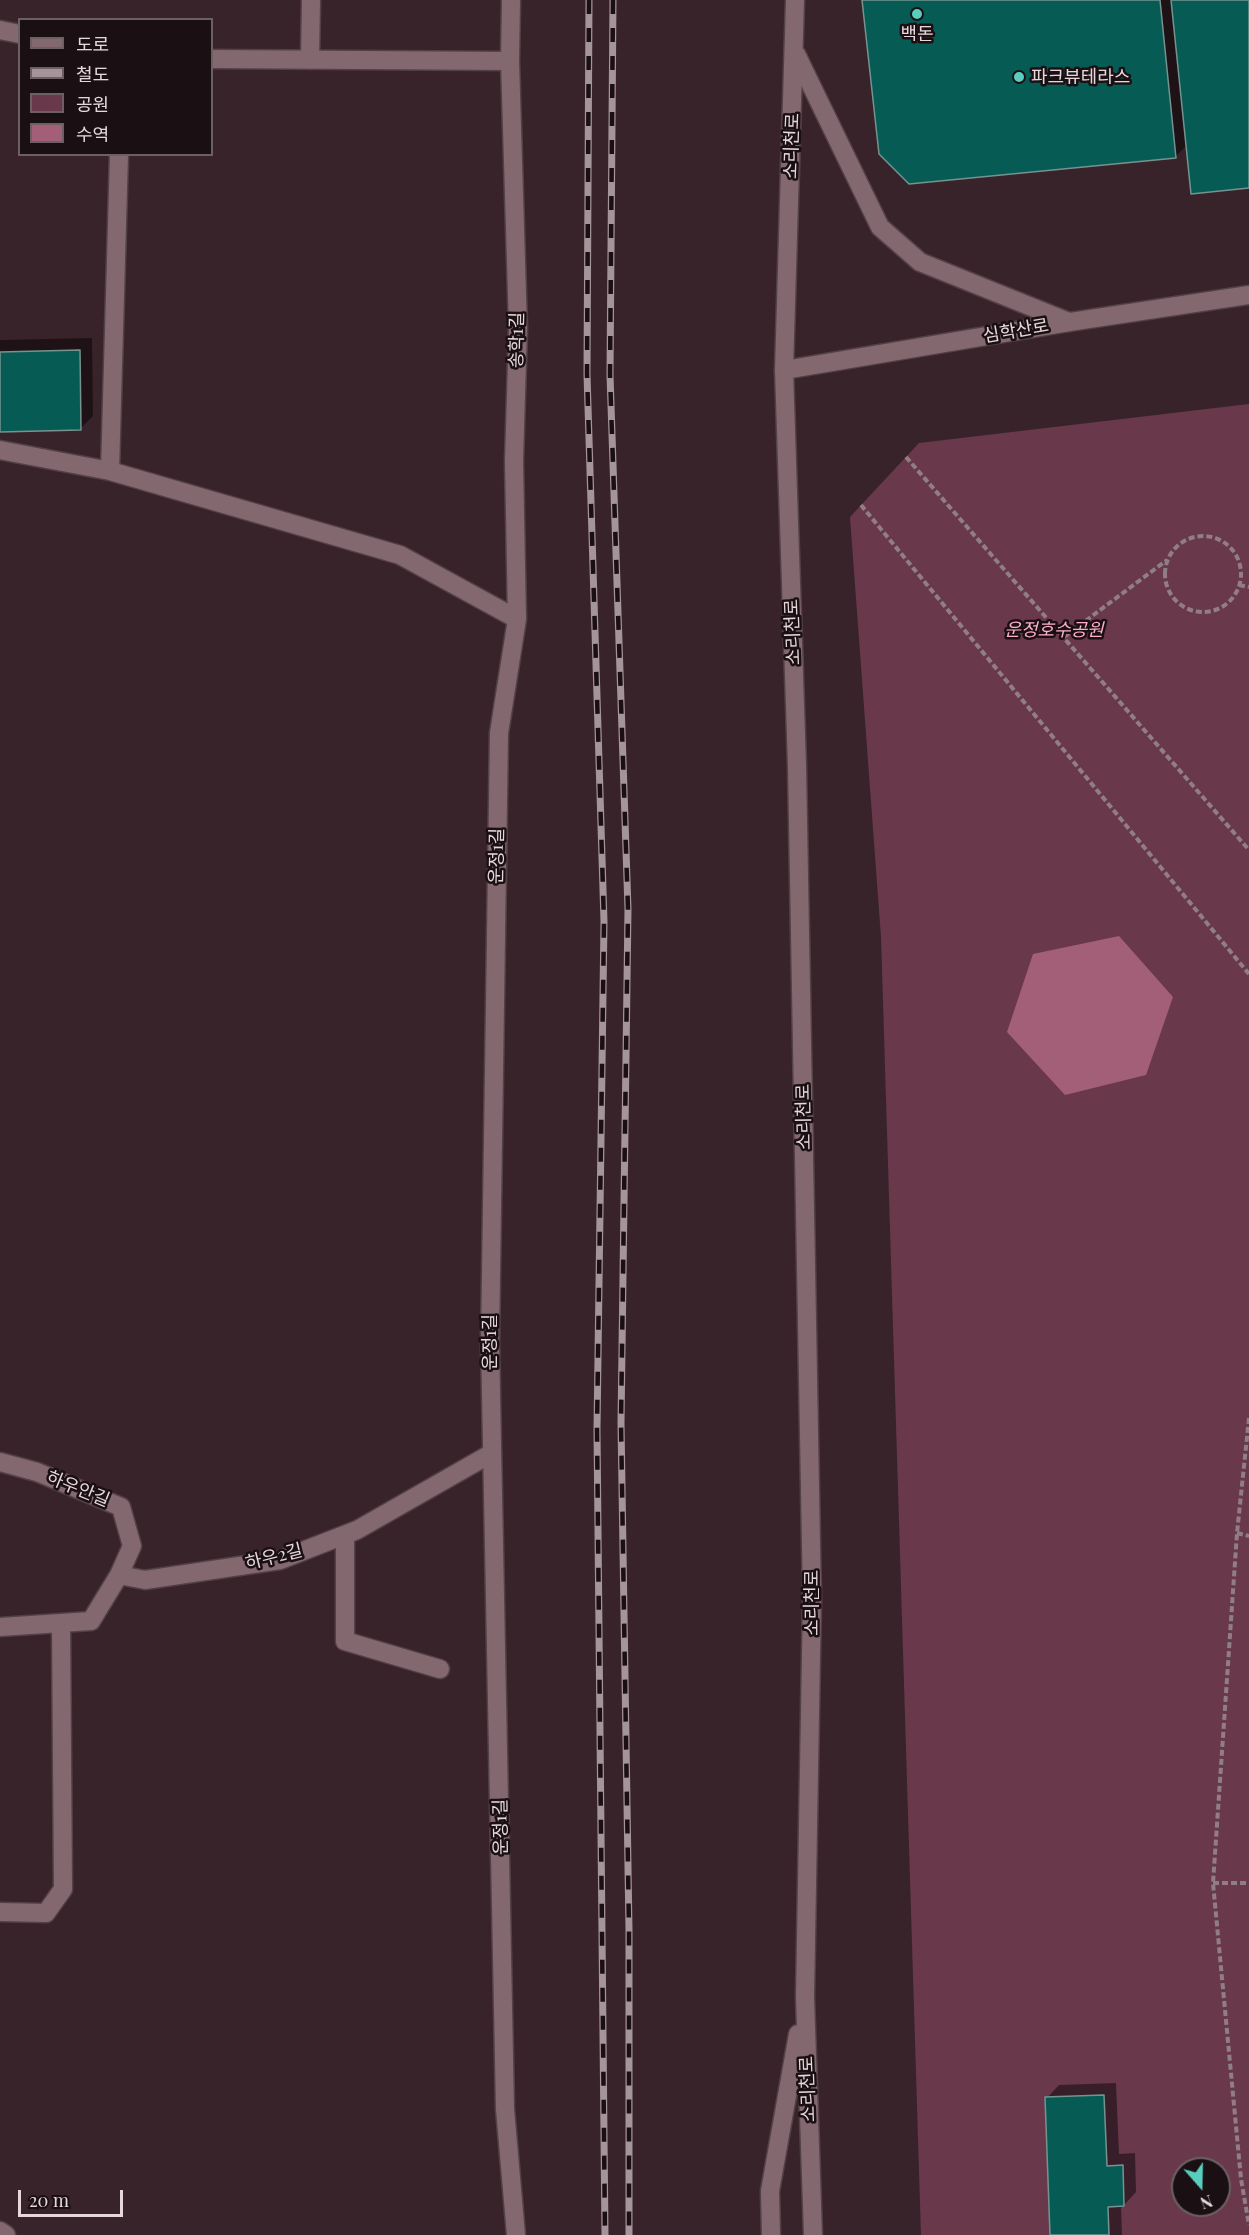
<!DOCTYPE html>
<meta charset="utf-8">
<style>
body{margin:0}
#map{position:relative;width:1249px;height:2235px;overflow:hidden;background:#39232a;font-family:"Playfair Display","Noto Sans KR",serif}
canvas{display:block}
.legend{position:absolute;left:18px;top:18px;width:195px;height:138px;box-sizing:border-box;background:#1a1013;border:2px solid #6c6063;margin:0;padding:8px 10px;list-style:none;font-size:18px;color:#e6d7db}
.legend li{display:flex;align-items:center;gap:12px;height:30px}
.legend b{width:30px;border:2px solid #6c6063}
.north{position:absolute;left:1171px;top:2157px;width:60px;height:60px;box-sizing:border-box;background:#1a1013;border:2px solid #6c6063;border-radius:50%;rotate:160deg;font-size:16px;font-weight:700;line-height:24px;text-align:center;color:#e6d7db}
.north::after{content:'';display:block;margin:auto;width:21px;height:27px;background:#59cebe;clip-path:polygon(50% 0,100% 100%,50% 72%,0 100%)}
.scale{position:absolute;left:18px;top:2190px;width:105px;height:27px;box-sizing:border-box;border:3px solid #e6d7db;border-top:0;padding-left:8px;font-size:18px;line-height:21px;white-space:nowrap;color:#e6d7db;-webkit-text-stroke:4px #1a1013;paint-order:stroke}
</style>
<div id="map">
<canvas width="1249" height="2235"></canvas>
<ul class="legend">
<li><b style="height:8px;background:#836870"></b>도로</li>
<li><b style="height:8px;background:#a59499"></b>철도</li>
<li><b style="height:16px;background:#69394b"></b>공원</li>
<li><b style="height:16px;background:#a35f77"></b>수역</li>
</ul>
<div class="north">N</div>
<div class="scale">20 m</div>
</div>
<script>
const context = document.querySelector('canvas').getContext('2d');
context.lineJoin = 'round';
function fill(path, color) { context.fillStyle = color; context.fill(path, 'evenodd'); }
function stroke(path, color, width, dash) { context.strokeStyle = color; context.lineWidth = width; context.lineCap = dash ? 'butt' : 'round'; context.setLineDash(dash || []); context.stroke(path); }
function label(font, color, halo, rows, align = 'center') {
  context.font = font + ' "Playfair Display","Noto Sans KR",serif'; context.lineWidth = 5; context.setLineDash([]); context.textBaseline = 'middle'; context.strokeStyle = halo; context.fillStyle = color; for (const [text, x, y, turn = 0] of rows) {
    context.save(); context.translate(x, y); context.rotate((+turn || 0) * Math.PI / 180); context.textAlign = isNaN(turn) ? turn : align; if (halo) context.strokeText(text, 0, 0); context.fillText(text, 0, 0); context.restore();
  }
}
fill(new Path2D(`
 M1249,404V2235H921L881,937L850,517L919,443ZM1183,2169H1219V2205H1183Z`), '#69394b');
fill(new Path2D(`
 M1119,936L1173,997L1146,1075L1065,1095L1007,1032L1033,954Z`), '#a35f77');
fill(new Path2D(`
 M864,0H1249V187L1188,144L1175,157Z
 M92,338L93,416L81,428L0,431V340Z
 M1116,2083L1119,2154L1135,2153L1136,2192L1124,2205H1121L1122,2235H1051L1047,2098L1059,2085Z`), '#0007');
const building = new Path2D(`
 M862,0H1160L1176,158L909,184L879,154Z
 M1171,0H1249V188L1191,194Z
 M80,350L81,430L0,432V352Z
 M1104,2095L1107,2166L1123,2165L1124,2206L1108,2207L1109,2235H1050L1045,2097Z`);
fill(building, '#065c54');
stroke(building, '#75948f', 1.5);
const service = new Path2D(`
 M345,1536V1641L440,1669`);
const minor = new Path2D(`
 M511,0L510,61L518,328L514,461L517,619L499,733L490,1342L505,2109L516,2235
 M795,0L784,370L797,766L812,1599L805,1997L813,2235
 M0,30L20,34
 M796,54L880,227L920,262L1069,322
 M212,59L510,61
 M310,60L311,0
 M0,450L110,471L400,555L517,619
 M110,471L119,154
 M0,1462L37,1472L121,1507L132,1546L119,1575L91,1621L0,1627
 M119,1575L145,1580L280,1560L357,1530L492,1453
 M0,1912L46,1913L63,1889L61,1623
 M0,2231L6,2235
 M771,2235L770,2191L798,2034`);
const tertiary = new Path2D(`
 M784,370L1069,322L1249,295`);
stroke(service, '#534147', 21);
stroke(minor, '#534147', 21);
stroke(tertiary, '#534147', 21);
stroke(new Path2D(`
 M906,457L1249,850
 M861,505L1249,974
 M1165 574a38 38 0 1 1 76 0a38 38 0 1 1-76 0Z
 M1239,585L1249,587
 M1064,637L1167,560
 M1249,1418L1237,1533L1213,1883L1241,2179L1249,2225
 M1237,1533L1249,1536
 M1213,1883H1249`), '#917e84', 4, [6, 3]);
stroke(service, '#836870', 18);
stroke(minor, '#836870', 18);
stroke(tertiary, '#836870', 18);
const rail = new Path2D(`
 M589,0L587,374L604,922L597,1429L605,2235
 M613,0L610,375L628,909L621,1423L629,1930V2235`);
stroke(rail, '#a59499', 7);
stroke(rail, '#1a1013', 4.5, [14]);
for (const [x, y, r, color] of [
 [917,14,6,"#59cebe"],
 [1019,77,6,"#59cebe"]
]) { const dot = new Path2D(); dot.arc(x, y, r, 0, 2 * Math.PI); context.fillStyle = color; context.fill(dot); stroke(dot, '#1a1013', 2); }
label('18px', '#e6d7db', '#1a1013', [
 ["백돈",917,34],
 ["파크뷰테라스",1031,77,"left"]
]);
label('18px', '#e6d7db', '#1a1013', [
 ["소리천로",792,146,-88],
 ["심학산로",1016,331,-10],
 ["송학1길",517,340,-89],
 ["소리천로",793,632,-92],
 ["운정1길",497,856,-89],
 ["소리천로",804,1117,-91],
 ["운정1길",490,1342,-90],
 ["하우안길",78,1489,22],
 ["하우2길",274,1557,-14],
 ["소리천로",812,1603,-90],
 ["운정1길",501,1827,-91],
 ["소리천로",808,2089,-92]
]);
label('italic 18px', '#fdaec9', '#1a1013', [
 ["운정호수공원",1054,630]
]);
</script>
